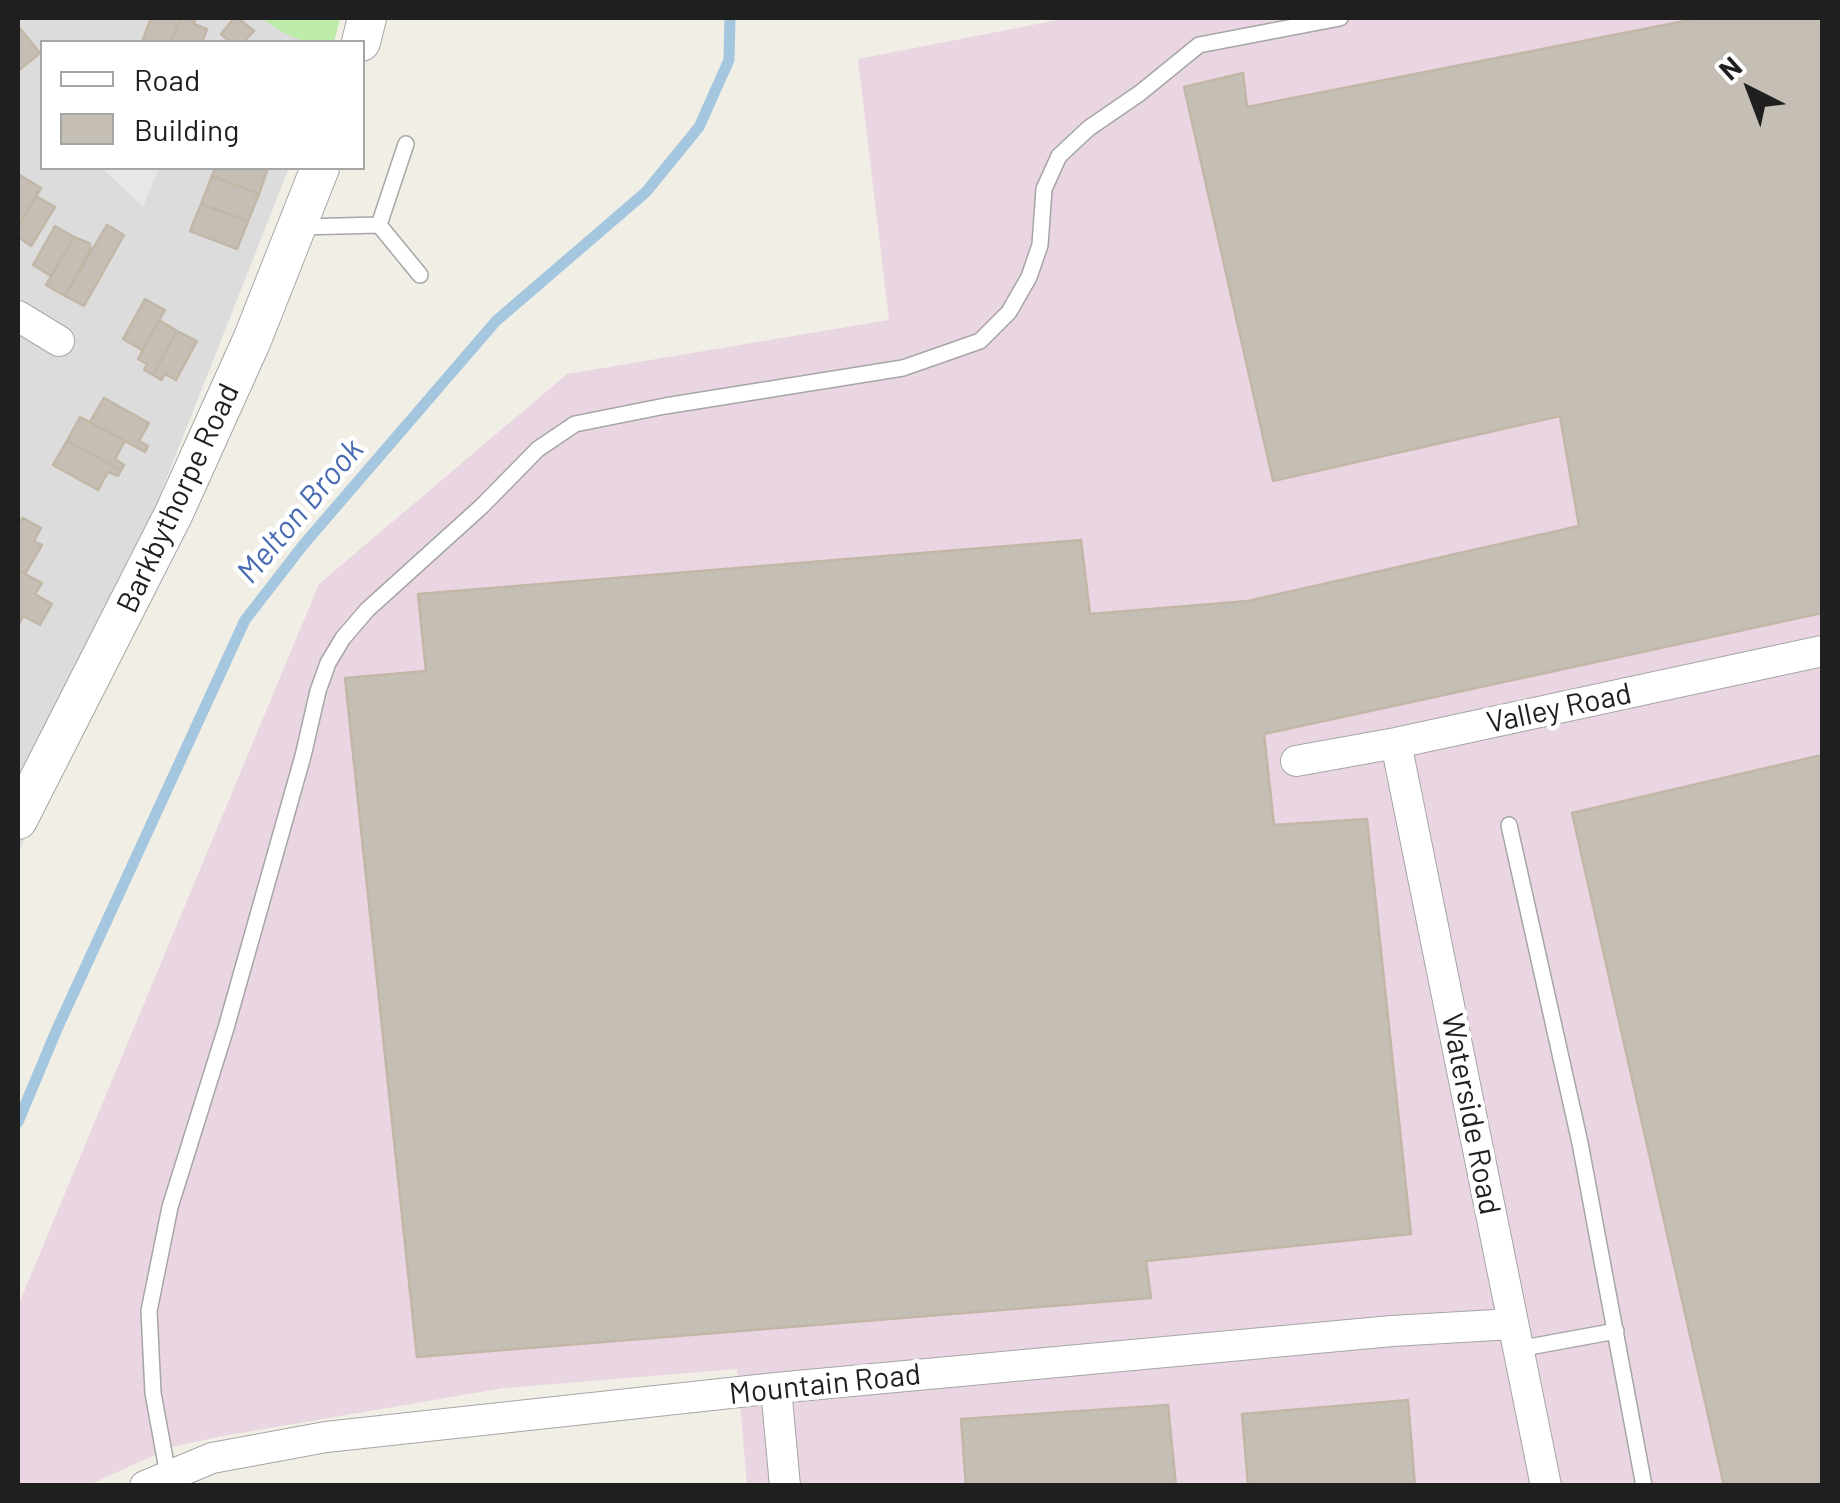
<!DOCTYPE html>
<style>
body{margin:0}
#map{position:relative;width:1840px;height:1503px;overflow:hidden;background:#f0eee5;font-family:Barlow,sans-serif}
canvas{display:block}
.frame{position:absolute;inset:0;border:20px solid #1f1f1f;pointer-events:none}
.legend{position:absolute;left:40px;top:40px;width:325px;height:130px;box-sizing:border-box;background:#fff;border:2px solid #a5a5a5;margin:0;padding:12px 18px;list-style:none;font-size:30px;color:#1f1f1f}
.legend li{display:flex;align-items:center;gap:20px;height:50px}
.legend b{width:50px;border:2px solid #a5a5a5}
.north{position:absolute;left:1700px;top:40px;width:100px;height:100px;-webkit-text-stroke:8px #fff;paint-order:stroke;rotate:318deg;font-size:28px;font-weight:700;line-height:40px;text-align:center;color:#1f1f1f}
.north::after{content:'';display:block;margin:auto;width:35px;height:45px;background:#1f1f1f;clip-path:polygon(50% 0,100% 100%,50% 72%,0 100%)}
</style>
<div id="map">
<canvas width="1840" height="1503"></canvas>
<div class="frame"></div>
<ul class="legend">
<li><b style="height:12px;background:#fff"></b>Road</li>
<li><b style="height:28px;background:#c5beb4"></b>Building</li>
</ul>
<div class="north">N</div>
</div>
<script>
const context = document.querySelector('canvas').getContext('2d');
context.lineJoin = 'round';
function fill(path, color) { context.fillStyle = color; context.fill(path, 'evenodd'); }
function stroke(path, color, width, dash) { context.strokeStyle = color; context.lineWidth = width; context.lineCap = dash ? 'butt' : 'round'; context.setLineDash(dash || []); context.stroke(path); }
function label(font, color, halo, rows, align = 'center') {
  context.font = font + ' Barlow,sans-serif'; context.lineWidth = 9; context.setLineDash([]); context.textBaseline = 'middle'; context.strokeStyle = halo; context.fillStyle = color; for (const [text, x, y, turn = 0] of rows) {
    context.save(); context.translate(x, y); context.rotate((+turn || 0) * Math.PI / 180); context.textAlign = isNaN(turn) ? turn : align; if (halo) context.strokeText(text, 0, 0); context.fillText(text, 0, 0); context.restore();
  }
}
fill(new Path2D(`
 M18,18H340L334,42H42V168H289L18,855Z`), '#dddcdc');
fill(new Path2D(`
 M1068,18H1822V1485H747L737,1369L504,1388L223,1436L172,1447L89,1485L18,1486V1306L319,584L567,374L889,320L858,59Z`), '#e9d6e2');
fill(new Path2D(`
 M261,18H340L334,42C297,42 291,39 261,18Z`), '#beeba9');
fill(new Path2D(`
 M102,168H159L143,207Z`), '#e7e7e7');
stroke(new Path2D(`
 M18,1122L57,1029L245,620L304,544L496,321L646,192L699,127L729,60L730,18`), '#a4c7df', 11);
const building = new Path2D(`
 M151,18H181L171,42H142Z
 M181,18L195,21L194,24L207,29L202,42H171Z
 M234,18H238L254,31L244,42H230L221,34Z
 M1700,18H1822V613L1264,734L1274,825L1367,819L1411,1234L1146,1261L1151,1298L417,1357L345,678L426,671L418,594L1081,540L1090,614L1248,601L1579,526L1560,416L1273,481L1184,87L1243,73L1247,107Z
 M18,26L40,53L18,71Z
 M215,168H268L259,194L212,176Z
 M18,174L41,188L18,227Z
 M212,176L259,194L248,221L201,204Z
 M36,196L55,207L31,246L18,237V227Z
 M201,204L248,221L237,249L190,231Z
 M107,225L124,235L84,306L65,296Z
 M55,226L74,237L51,276L33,265Z
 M74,237L89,243L91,248L65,296L46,285Z
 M145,299L165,310L142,350L123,339Z
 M159,320L177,331L153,375L144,370L147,364L138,359Z
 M177,331L197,341L176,380L165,374L161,380L153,375Z
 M104,398L149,423L139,441L148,446L145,452L90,422Z
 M80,417L125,441L115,459L124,465L121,470L67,441Z
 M67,441L121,470L118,476L108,472L98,490L53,465Z
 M18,518L22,521L23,518L41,528L34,541L42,545L25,574L18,570Z
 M18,570L42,583L35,594L52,604L40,625L23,616L18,626Z
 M1822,755V1486H1724L1572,813Z
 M1408,1400L1415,1486H1248L1242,1414Z
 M1168,1405L1176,1486H966L961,1419Z`);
fill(building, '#c5beb4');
stroke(building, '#c2b7a7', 2.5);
const service = new Path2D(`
 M379,225L420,275
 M300,227L379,225L406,144
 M1509,825L1580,1143L1644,1486
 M1518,1349L1616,1331
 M168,1475L153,1393L149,1311L170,1207L226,1028L303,756L318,691L328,663L343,638L367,610L482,506L538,449L575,424L665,406L903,368L980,341L1009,312L1029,277L1040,245L1044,189L1059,156L1089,128L1140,93L1199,45L1340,18`);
const minor = new Path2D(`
 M18,316L59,341
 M1396,743L1546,1486
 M1296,761L1396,743L1822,651
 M776,1388L785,1486
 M145,1486L212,1458L326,1437L776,1388L1392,1331L1513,1324`);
const tertiary = new Path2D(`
 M361,42L367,18
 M18,820L174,513L252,340L320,168`);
stroke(service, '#a6a6a6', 18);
stroke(minor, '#a6a6a6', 32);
stroke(tertiary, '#a6a6a6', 40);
stroke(service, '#fff', 15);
stroke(minor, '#fff', 30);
stroke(tertiary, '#fff', 38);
label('30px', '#1f1f1f', '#fff', [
 ["Barkbythorpe Road",178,498,-65],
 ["Valley Road",1559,708,-12],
 ["Waterside Road",1471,1114,79],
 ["Mountain Road",825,1384,-6]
]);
label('italic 32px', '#486bb1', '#fff', [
 ["Melton Brook",300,511,-50]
]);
</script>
